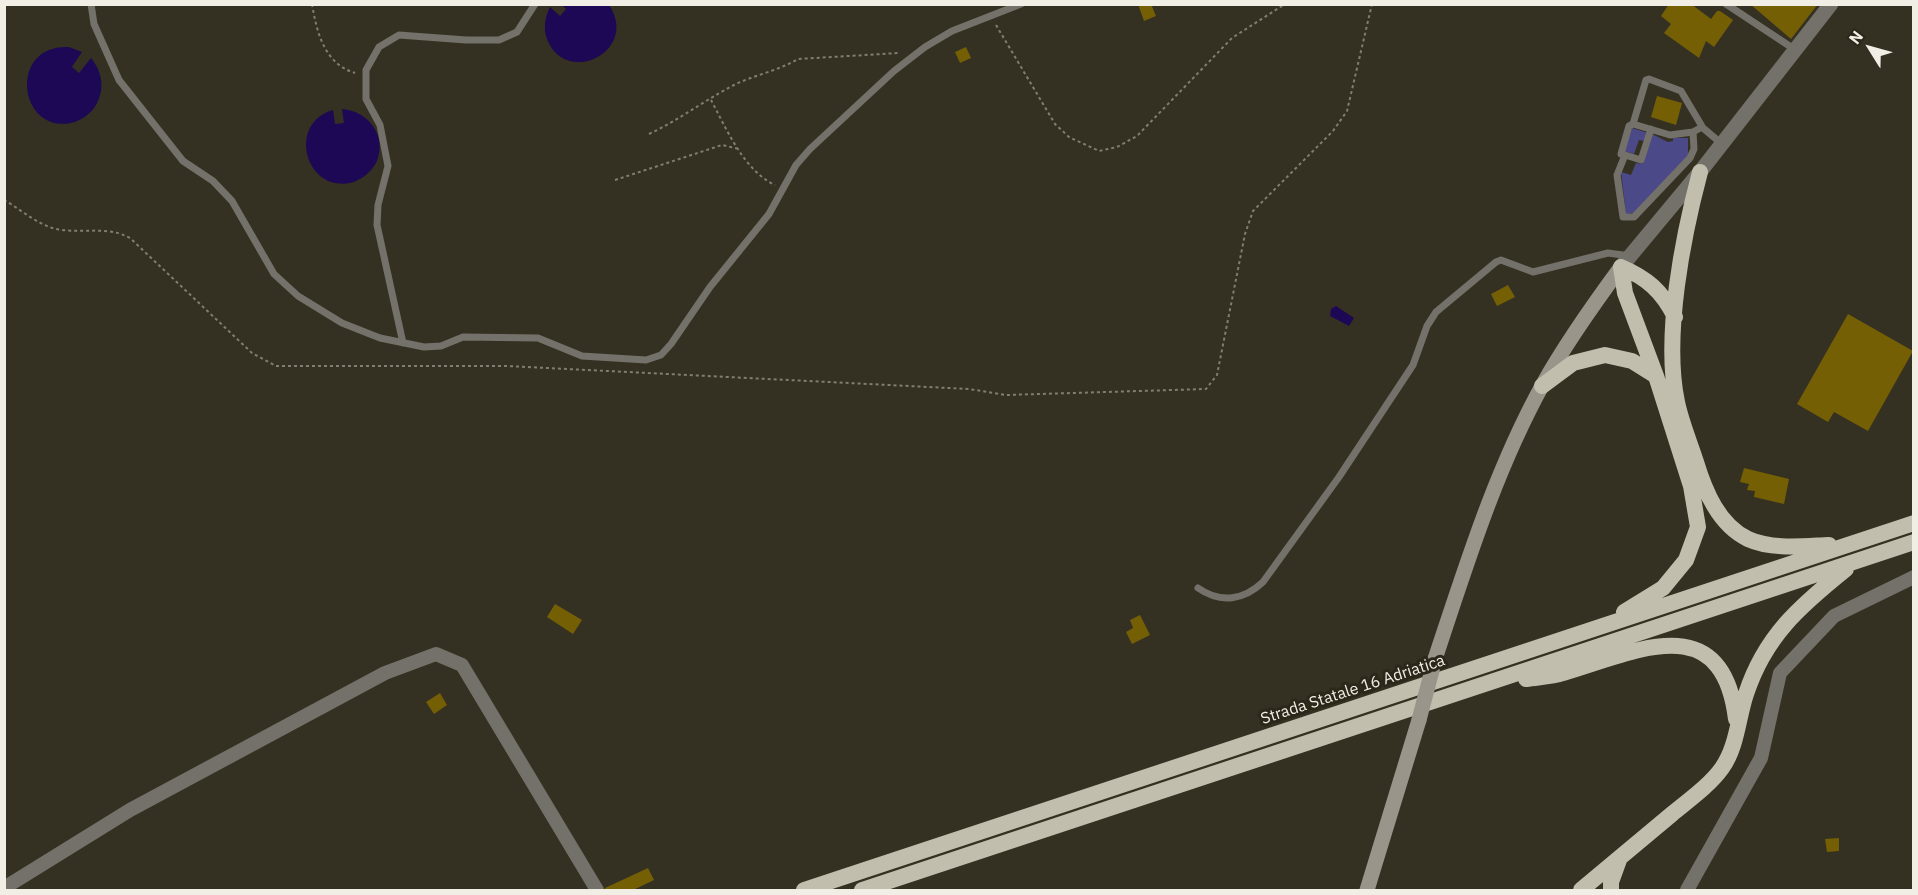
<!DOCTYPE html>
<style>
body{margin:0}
#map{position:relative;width:1918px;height:895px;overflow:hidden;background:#353122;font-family:"IBM Plex Sans",sans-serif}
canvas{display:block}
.frame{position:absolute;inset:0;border:6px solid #f1eee5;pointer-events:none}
.north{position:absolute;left:1840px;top:18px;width:60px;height:60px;-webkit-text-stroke:4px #2b2719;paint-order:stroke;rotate:307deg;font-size:16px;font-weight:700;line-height:24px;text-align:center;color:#f1eee5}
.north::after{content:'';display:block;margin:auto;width:21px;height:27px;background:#f1eee5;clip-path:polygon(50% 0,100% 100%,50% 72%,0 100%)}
</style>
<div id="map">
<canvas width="1918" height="895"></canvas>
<div class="frame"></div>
<div class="north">N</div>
</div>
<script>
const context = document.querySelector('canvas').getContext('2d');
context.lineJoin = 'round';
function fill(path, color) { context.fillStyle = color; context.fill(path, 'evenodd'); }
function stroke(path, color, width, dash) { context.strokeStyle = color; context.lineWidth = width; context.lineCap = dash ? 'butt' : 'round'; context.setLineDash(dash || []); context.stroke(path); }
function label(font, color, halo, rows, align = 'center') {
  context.font = font + ' "IBM Plex Sans",sans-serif'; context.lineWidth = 6; context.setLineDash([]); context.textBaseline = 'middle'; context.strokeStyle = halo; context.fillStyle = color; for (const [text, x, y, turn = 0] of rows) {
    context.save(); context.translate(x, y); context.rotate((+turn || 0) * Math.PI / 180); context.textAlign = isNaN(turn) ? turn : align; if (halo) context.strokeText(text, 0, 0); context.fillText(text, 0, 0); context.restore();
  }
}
fill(new Path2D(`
 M1632,128L1648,133L1645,141L1639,140L1634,154L1624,151Z
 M1652,134L1668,142L1673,141V138H1688V156L1634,213L1626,214L1621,172L1631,175L1636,163L1642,164Z`), '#4b4987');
fill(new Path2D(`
 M562,5H609C640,51 566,88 547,39C543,28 545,17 550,7L560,16L566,9Z
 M69,47L82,52L72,67L79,73L91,58C101,70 105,86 98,101C94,111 85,118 75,122C19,138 6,44 69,47Z
 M342,109C368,111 387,135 377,161C373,170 364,178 354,182C307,196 285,124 333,110L335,124L344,123Z
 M1336,306L1354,318L1349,326L1330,316L1331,309Z`), '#1c0855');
fill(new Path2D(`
 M1138,4H1151L1156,16L1144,21Z
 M1669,4H1691L1711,19L1717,11H1720L1733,20L1714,47L1706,41L1699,58L1664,33L1671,24L1661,16Z
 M1750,4H1818L1791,39Z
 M966,47L971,58L960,63L955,52Z
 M1657,96L1682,103L1676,125L1651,117Z
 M1508,285L1515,297L1497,306L1491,294Z
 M1848,314L1913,351L1868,431L1834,412L1828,422L1797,404Z
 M1744,468L1789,479L1784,504L1754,497L1755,491L1747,490L1749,484L1740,482Z
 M555,604L582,620L573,634L547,617Z
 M1140,615L1150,635L1132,644L1126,632L1133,628L1130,620Z
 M440,693L447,705L434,714L426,702Z
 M1839,838V851L1827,852L1825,839Z
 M648,868L654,880L631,891H606L605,888Z`), '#755f05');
stroke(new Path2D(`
 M312,4C317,34 325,64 355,73
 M996,25L1055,124L1069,137L1099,151L1117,147L1137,136L1232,38L1285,4
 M711,100C726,128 744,171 775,185
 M649,134C679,120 705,100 734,85C754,75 778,71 798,59L899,53
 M615,180L722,145L739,149
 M4,200C22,210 41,228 62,230C86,233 108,226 130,238L252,353L276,366H507L969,389L1006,395L1206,389L1217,375L1245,234L1253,211L1333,131L1347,111L1372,4`), '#817e71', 2, [3, 3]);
stroke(new Path2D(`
 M91,4L94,24L119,80L183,161L213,181L232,201L274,274L298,296L342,323L380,338L424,347L441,346L463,337L538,338L582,356L646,360L661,355L671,344L710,287L769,214L796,165L810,149L894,71L925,47L952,31L1021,4
 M1726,4L1794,49
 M1633,124L1670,135L1693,132
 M1702,127L1693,132L1694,149L1690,158L1634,217H1623L1617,175L1625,155L1621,154L1629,126L1633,124L1646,80L1649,79L1681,91L1703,128L1722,144
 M1625,155L1641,160L1651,129
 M403,343L377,225L378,205L388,166L380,125L366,99V70L379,47L399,35L466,40H499L517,32L535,4
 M1198,588C1221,604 1244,600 1263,582L1339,477L1413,365L1427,326L1436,312L1496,262L1501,260L1533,272L1608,253L1630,256`), '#73716a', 7);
stroke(new Path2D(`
 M4,888L130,810L385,673L436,654L462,665L597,890
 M1687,890L1761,758L1780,673L1834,616L1914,577`), '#73716a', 14);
stroke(new Path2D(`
 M1621,267L1700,172L1831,4`), '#73716a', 15);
stroke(new Path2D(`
 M1435,659C1466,566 1495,471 1543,384C1566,343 1593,305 1621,267
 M1367,890L1419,720`), '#99958a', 15);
stroke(new Path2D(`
 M1700,172C1683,236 1663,336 1677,402C1681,422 1690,443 1696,462C1705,492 1719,525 1748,539C1772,550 1804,546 1829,545
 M1621,267L1625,293L1656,376
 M1621,267C1647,278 1662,291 1675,317
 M1542,386L1573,363L1605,355L1632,361L1656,376L1691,486L1698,527L1686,560L1663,588L1624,612
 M1526,679C1538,677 1551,677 1563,673C1633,653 1722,605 1736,719
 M804,890L1914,523
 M862,890L1914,542
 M1581,890C1611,865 1642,839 1672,814C1689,800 1710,785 1722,768C1737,747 1738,718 1746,694C1765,636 1800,606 1846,569
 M1611,890V882L1619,860`), '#c2bead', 16);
stroke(new Path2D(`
 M1419,720L1435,659`), '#99958a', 15);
label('16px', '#f1eee5', '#2b2719', [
 ["Strada Statale 16 Adriatica",1353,690,-18]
]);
</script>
